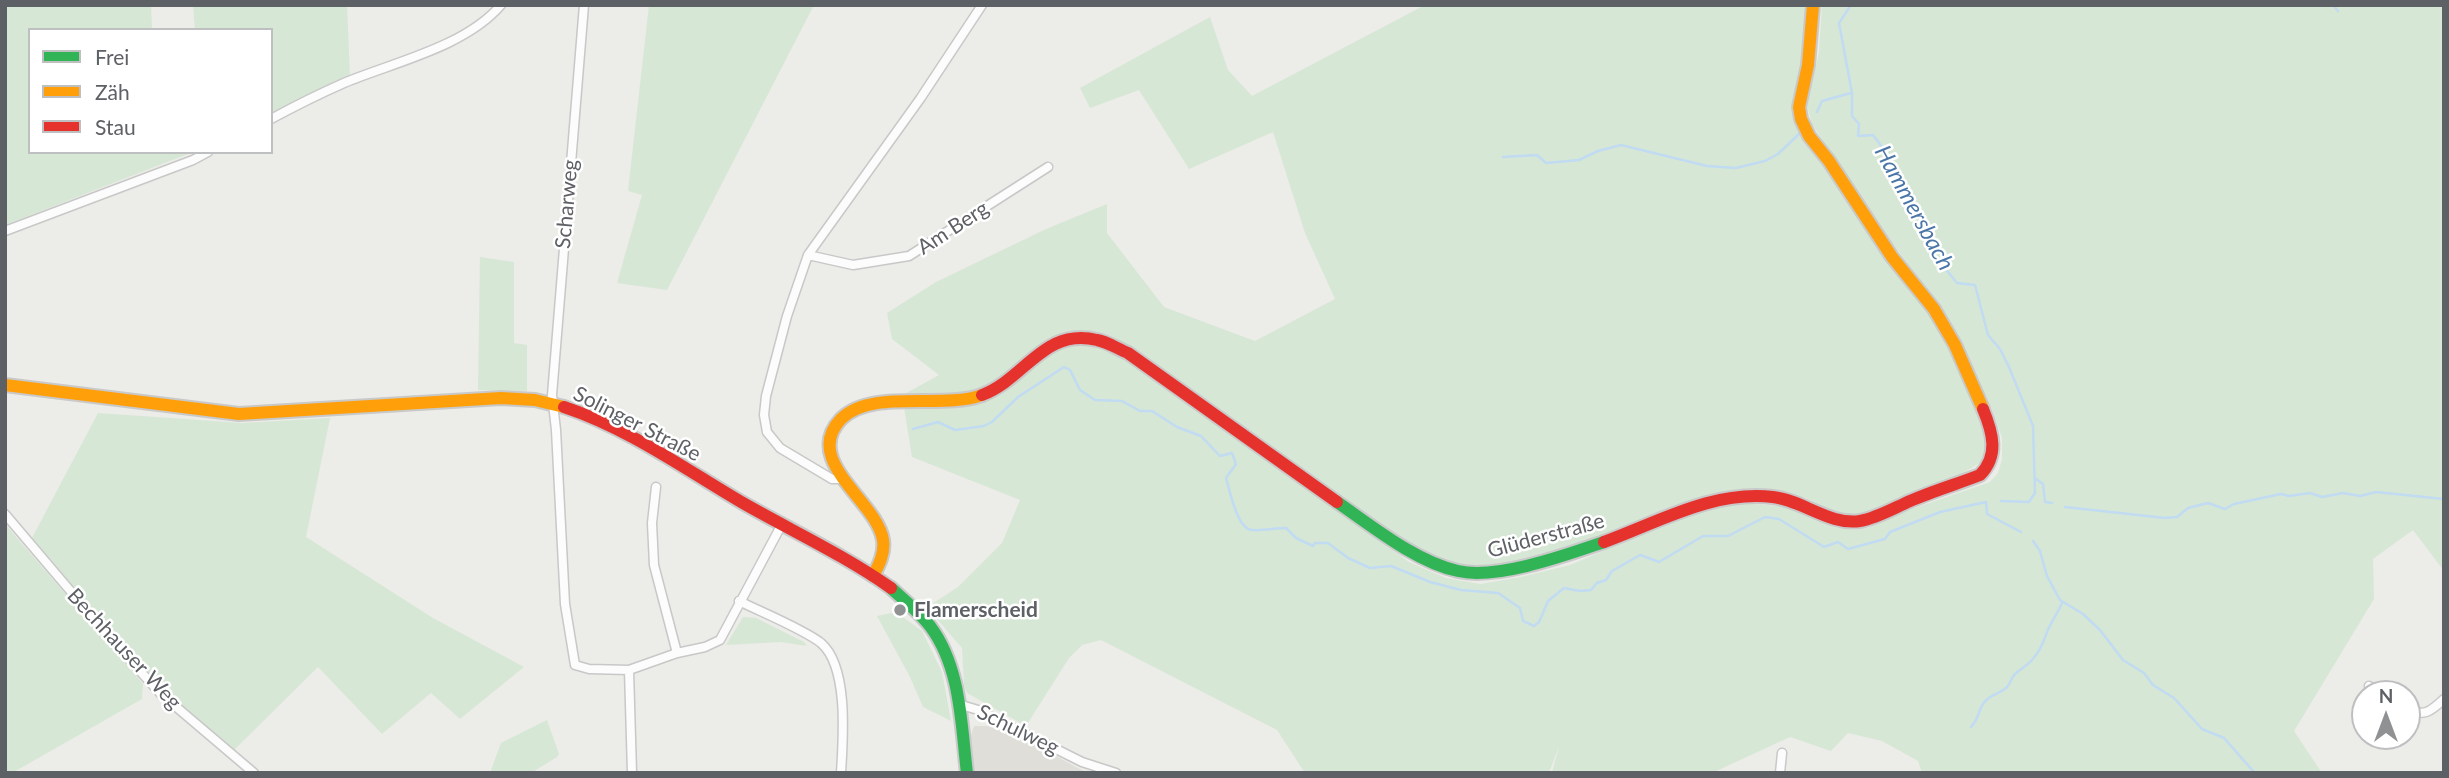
<!DOCTYPE html>
<meta charset="utf-8">
<style>
body{margin:0}
#map{position:relative;width:2449px;height:778px;overflow:hidden;background:#ecece8;font-family:Lato,sans-serif}
canvas{display:block}
.frame{position:absolute;inset:0;border:7px solid #5d6065;pointer-events:none}
.legend{position:absolute;left:28px;top:28px;width:245px;height:126px;box-sizing:border-box;background:#fff;border:2px solid #bebfc1;margin:0;padding:9px 12px;list-style:none;font-size:21px;color:#5d6065}
.legend li{display:flex;align-items:center;gap:14px;height:35px}
.legend b{width:35px;border:2px solid #bebfc1}
.north{position:absolute;left:2351px;top:680px;width:70px;height:70px;box-sizing:border-box;background:#fff;border:2px solid #bebfc1;border-radius:50%;rotate:0deg;font-size:19px;font-weight:700;line-height:28px;text-align:center;color:#5d6065}
.north::after{content:'';display:block;margin:auto;width:24px;height:32px;background:#8f9193;clip-path:polygon(50% 0,100% 100%,50% 72%,0 100%)}
</style>
<div id="map">
<canvas width="2449" height="778"></canvas>
<div class="frame"></div>
<ul class="legend">
<li><b style="height:9px;background:#30b455"></b>Frei</li>
<li><b style="height:9px;background:#ff9f0a"></b>Zäh</li>
<li><b style="height:9px;background:#e5322d"></b>Stau</li>
</ul>
<div class="north">N</div>
</div>
<script>
const context = document.querySelector('canvas').getContext('2d');
context.lineJoin = 'round';
function fill(path, color) { context.fillStyle = color; context.fill(path, 'evenodd'); }
function stroke(path, color, width, dash) { context.strokeStyle = color; context.lineWidth = width; context.lineCap = dash ? 'butt' : 'round'; context.setLineDash(dash || []); context.stroke(path); }
function label(font, color, halo, rows, align = 'center') {
  context.font = font + ' Lato,sans-serif'; context.lineWidth = 5; context.setLineDash([]); context.textBaseline = 'middle'; context.strokeStyle = halo; context.fillStyle = color; for (const [text, x, y, turn = 0] of rows) {
    context.save(); context.translate(x, y); context.rotate((+turn || 0) * Math.PI / 180); context.textAlign = isNaN(turn) ? turn : align; if (halo) context.strokeText(text, 0, 0); context.fillText(text, 0, 0); context.restore();
  }
}
fill(new Path2D(`
 M974,726H1001L1087,773H973L969,742Z`), '#dfded8');
fill(new Path2D(`
 M5,5H151L152,30H30V152H193L5,225Z
 M193,5H347L350,77L271,115V30H195Z
 M649,5H814L667,290L617,283L642,195L628,191Z
 M1425,5H1808L1804,49L1792,110L1794,121L1875,245L1930,313L1944,337L1984,426L1987,454L1980,463L1956,477L1859,515L1835,513L1806,498L1782,493L1753,490L1727,491L1688,501L1608,535L1530,560L1468,567L1444,562L1410,545L1289,463L1121,344L1089,333L1017,365L977,392L901,396L939,375L892,339L887,313L936,282L1046,229L1107,204V233L1164,307L1255,341L1335,299L1305,233L1273,132L1189,169L1139,90L1090,108L1080,88L1210,17L1228,70L1252,96Z
 M1822,5H2444V571L2413,530L2373,559L2374,599L2294,731L2322,773H1922L1918,761L1882,741L1848,733L1831,751L1790,737L1712,773H1552L1559,746L1549,773H1305L1277,730L1101,640L1082,645L1069,658L1026,726L967,693L964,686L962,648L930,611L929,606L958,587L1002,543L1020,500L912,457L904,407H958L1055,349C1081,340 1100,347 1124,357L1409,562L1446,578L1480,584L1521,577L1570,565L1674,521L1713,509L1743,503L1780,506L1798,511L1834,527L1855,530L1868,528L1903,512L1990,482L1998,473L2002,459V438L1992,409L1959,339L1942,309L1871,215L1812,124L1807,106L1819,52Z
 M480,257L514,262V343L527,345V391L478,390Z
 M98,413L242,423L330,418L306,537L433,618L524,667L460,719L431,693L382,734L318,667L233,751L158,686L32,538Z
 M5,524L143,684L142,699L12,773H5Z
 M896,612L922,631L942,672L951,721L923,707L910,677L877,616Z
 M743,617L756,618L804,642L807,646L781,642L726,645Z
 M547,720L559,754L557,757L531,773H490L501,743Z`), '#d7e7d5');
stroke(new Path2D(`
 M1851,5L1839,23L1852,93V116L1859,124L1858,136L1873,135L1899,170L1907,202L1921,217L1935,256L1957,283L1975,285L1988,335L2000,349L2009,367L2033,426L2035,493L2029,502L2001,501
 M2333,5L2338,11
 M1817,112L1822,101L1851,93
 M1503,157L1537,155L1546,163L1579,160L1598,151L1621,145L1707,166L1736,168L1765,161L1778,154L1799,134
 M913,429L938,422L955,430L984,426L992,422L1018,397L1064,367L1070,370L1080,390L1095,400L1122,401L1140,411H1152L1177,427L1201,436L1220,456L1232,453L1236,464L1226,478C1230,491 1237,529 1252,530C1263,531 1275,528 1286,528L1296,538L1313,546L1315,543H1328L1348,558L1370,568L1391,566L1430,582L1461,590L1498,593L1520,608L1523,621L1534,626L1539,622L1548,601L1564,588L1580,591L1591,590L1597,583L1606,580L1612,571L1640,555L1659,562L1703,536H1728L1765,517L1779,519L1824,547L1838,542L1848,549L1885,539L1890,532L1940,512L1986,502L1987,514L2021,532
 M2036,479L2043,484L2045,502L2052,503
 M2065,507L2165,518L2177,517L2188,508L2208,503L2225,509L2234,504L2281,494L2289,496L2310,493L2322,497L2343,493L2360,496L2376,492L2444,499
 M2033,541L2040,551L2047,576L2060,600L2083,614L2100,630L2123,660L2144,673L2153,685L2174,698L2202,729L2224,738L2253,771L2257,773
 M1971,727C1980,717 1977,713 1983,704C1989,694 1998,695 2006,688C2010,685 2011,678 2015,674C2020,669 2027,666 2032,660C2040,651 2043,643 2047,632C2051,622 2058,613 2062,603`), '#c0dbf2', 2.5);
const street = new Path2D(`
 M584,5L552,395L556,430L565,604L575,665L589,669L629,670L677,653L705,647L720,640L782,524
 M271,119C295,106 319,94 344,83C394,62 465,47 501,5
 M5,231L193,160L208,152
 M808,255L853,265L909,256L1048,167
 M843,479H832L780,448L767,432L764,415L766,396L787,316L808,255L920,99L982,5
 M656,487L652,523L654,565L677,653
 M5,514L118,647L161,694L254,773
 M739,601C761,612 803,629 821,643C849,667 843,739 841,773
 M629,670L632,773
 M2369,686L2383,694
 M958,704L978,710L1082,762L1116,773
 M2407,708C2424,718 2431,711 2444,699
 M1780,773L1782,753`);
const fast = new Path2D(`
 M1337,502C1372,526 1416,562 1458,571C1497,580 1566,555 1604,542
 M891,588C904,600 919,612 930,626C961,667 961,724 967,773`);
const slow = new Path2D(`
 M1813,5L1808,65L1799,107L1801,119L1809,136L1829,161L1892,257L1934,309L1955,345L1983,409
 M5,385L239,414L501,398L535,400L564,407
 M873,576C879,565 885,553 883,540C877,501 801,461 841,419C872,388 942,410 982,395`);
const jam = new Path2D(`
 M982,395C1025,379 1044,327 1097,340C1108,342 1118,349 1128,353L1337,502
 M564,407C628,428 685,469 743,503C792,531 844,555 891,588
 M1604,542C1659,522 1713,490 1773,497C1802,500 1831,526 1860,521C1877,518 1894,508 1910,501C1933,491 1957,484 1980,475C1999,456 1993,433 1983,409`);
stroke(street, '#c8c8c8', 11);
stroke(fast, '#c9c9ca', 16);
stroke(slow, '#c9c9ca', 16);
stroke(jam, '#c9c9ca', 16);
stroke(street, '#fcfcfc', 8);
stroke(fast, '#30b455', 12);
stroke(slow, '#ff9f0a', 12);
stroke(jam, '#e5322d', 12);
for (const [x, y, r, color] of [
 [900,610,7,"#8f9193"]
]) { const dot = new Path2D(); dot.arc(x, y, r, 0, 2 * Math.PI); context.fillStyle = color; context.fill(dot); stroke(dot, '#fff', 2.5); }
label('21px', '#5d6065', '#fff', [
 ["Scharweg",567,204,-85],
 ["Am Berg",953,228,-33],
 ["Solinger Straße",637,424,27],
 ["Glüderstraße",1546,536,-15],
 ["Bechhauser Weg",124,649,47],
 ["Schulweg",1018,730,26]
]);
label('bold 21px', '#5d6065', '#fff', [
 ["Flamerscheid",914,610]
], 'left');
label('italic 23px', '#4b76a8', '#fff', [
 ["Hammersbach",1914,208,61]
]);
</script>
